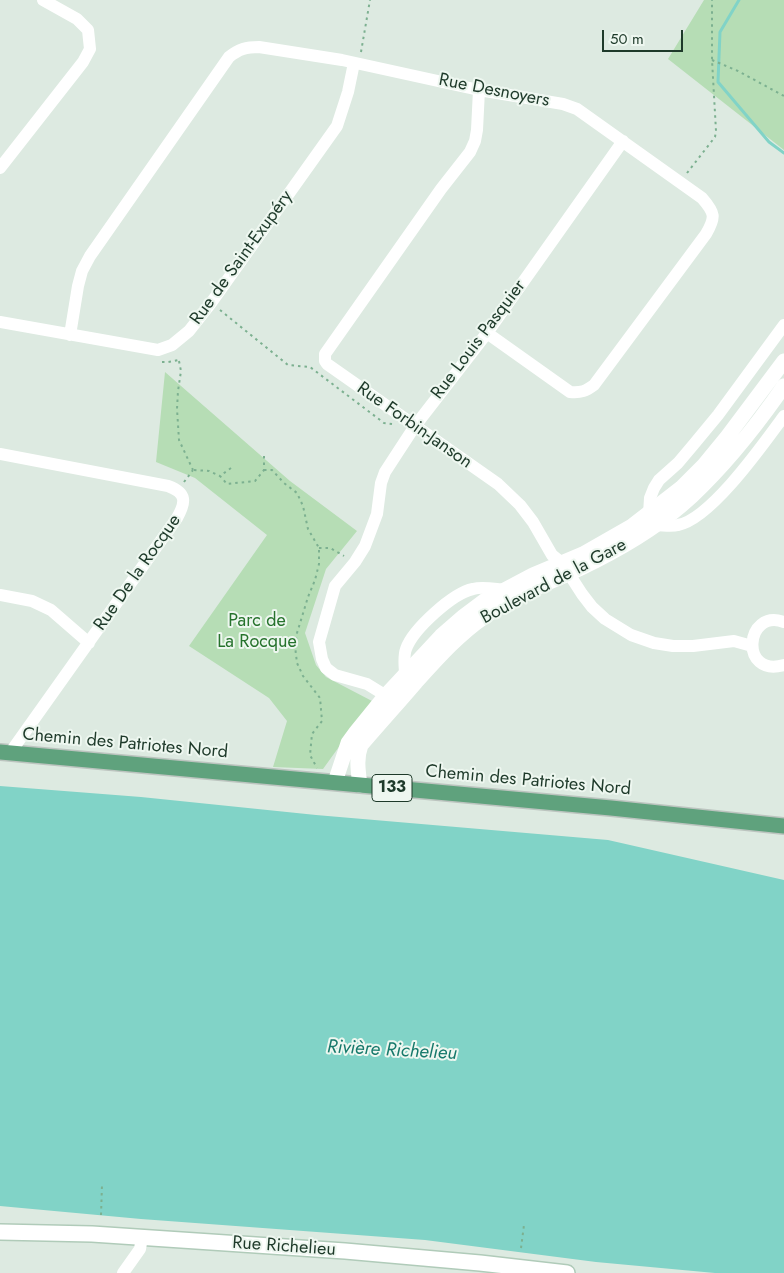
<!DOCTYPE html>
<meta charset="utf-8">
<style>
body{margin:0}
#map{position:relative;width:784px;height:1273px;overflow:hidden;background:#ddeae1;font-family:Jost,sans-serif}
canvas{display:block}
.scale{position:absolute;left:602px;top:30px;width:81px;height:22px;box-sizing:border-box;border:2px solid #1e3a2a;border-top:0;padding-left:6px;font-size:15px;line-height:18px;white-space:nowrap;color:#1e3a2a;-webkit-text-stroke:4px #eef7f0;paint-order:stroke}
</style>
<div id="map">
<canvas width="784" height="1273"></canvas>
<div class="scale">50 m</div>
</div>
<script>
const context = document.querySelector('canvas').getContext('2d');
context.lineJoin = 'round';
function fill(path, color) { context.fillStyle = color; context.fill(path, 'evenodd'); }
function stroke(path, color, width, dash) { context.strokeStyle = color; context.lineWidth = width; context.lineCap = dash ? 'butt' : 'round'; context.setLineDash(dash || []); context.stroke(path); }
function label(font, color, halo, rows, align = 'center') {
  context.font = font + ' Jost,sans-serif'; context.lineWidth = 4; context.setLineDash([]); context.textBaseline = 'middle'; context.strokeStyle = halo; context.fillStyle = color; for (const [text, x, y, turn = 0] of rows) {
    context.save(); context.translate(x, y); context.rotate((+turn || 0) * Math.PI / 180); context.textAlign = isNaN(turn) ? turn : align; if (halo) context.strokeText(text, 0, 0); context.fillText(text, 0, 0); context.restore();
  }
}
fill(new Path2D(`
 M704,0H784V150L668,59Z
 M165,372L290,481L357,531L326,569L305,633L316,665L326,677L372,701L323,769L273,767L287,721L269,698L189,646L267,535L195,478L156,462Z`), '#b6ddb5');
fill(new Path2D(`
 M0,786L141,797L316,815L608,840L784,880V1273H715L596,1262L425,1240L141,1219L0,1206Z`), '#81d3c7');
stroke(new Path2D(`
 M739,0L720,32L718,82L769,142L784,153`), '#81d3c7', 3);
const secondary = new Path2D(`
 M0,1232L92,1234L345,1251L480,1263L567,1273`);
const primary = new Path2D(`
 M0,752L611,808L784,826`);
stroke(secondary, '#b0cbb9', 18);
stroke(primary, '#bcc4bf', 18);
stroke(new Path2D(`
 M361,52L370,0
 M712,60L738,71L784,96
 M687,173L715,137L716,131L712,60V0
 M220,310L288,365L310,367L384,423L392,424
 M179,361L181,371L178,391L177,409L179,440L193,470
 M162,362H168L179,360
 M231,468L220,476L227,484L255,481L264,470V452
 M194,470L209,471L220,476
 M264,470H272L284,483L297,493L303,506L308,529L319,548V564L315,580L308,597L297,633L295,646L297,663L303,676L320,698L322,721L312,734L310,755L317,768
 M184,482L193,470
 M319,548H330L344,556
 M101,1215L102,1185
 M521,1248L524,1225`), '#7cb090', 2, [2.5, 4]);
stroke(new Path2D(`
 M479,90L477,130L475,141L470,152L441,189L325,354V361L327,364L498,484L520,505L533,522L552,555L562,563L582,594L592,607L605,619L631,635L654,643L673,646H693L734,641L752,646
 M0,168L83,62L90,49L88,30L77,19L43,0
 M0,322L158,350L172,345L189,331L211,303L337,126L348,92L354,63
 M70,335L78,286L82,271L90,256L229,57C239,49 246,47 259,47L342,60L479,90L563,104L577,109L702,198C715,213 716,217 706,234L594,385C586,391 581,393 570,392L487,333
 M0,454L168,486C187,493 186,502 177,518L10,753
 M649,514L650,498L654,488L659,480L678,463L694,444L718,415L784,325
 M655,525C663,525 671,527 678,525C711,519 764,443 784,416
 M0,595L32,601L51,610L89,643
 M784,622C745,608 739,678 784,665
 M405,675C405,667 403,657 406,649C413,629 453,593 473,589C483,586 494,589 504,590
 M393,700L367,684L335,675L326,668L322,659L319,642L335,586L355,562L365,546L377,514L381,483L385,472L398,452L415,426L487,333L623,141
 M123,1273L140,1249L142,1237`), '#fff', 12);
stroke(new Path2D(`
 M335,782L348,743L356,732L386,695L441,636L464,616L484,601L533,575L583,554L632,526L681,488L704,465L727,437L784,361
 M360,785C358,770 356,758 361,745C379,724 398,703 416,682C437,659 458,635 484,617C518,592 559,580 595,561C629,544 664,522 692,496C726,464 757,425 784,386`), '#fff', 15);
stroke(secondary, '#fff', 15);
stroke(primary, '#5fa27d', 15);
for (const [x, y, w] of [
 [392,788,40]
]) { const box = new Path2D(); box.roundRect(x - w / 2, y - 13.5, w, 27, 4); context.fillStyle = '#eef7f0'; context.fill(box); stroke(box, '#1e3a2a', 1); }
label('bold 16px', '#1e3a2a', null, [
 ["133",392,788]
]);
label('18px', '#1e3a2a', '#eef7f0', [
 ["Rue Desnoyers",494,91,11],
 ["Rue de Saint-Exupéry",242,258,-54],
 ["Rue Louis Pasquier",479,340,-53],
 ["Rue Forbin-Janson",414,426,35],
 ["Rue De la Rocque",138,573,-55],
 ["Boulevard de la Gare",554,582,-28],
 ["Chemin des Patriotes Nord",125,744,5],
 ["Chemin des Patriotes Nord",528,781,5],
 ["Rue Richelieu",284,1247,4]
]);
label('18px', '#27732d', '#eef7f0', [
 ["Parc de",257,622],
 ["La Rocque",257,643]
]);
label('italic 19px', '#16796b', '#eef7f0', [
 ["Rivière Richelieu",392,1051,3]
]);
</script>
